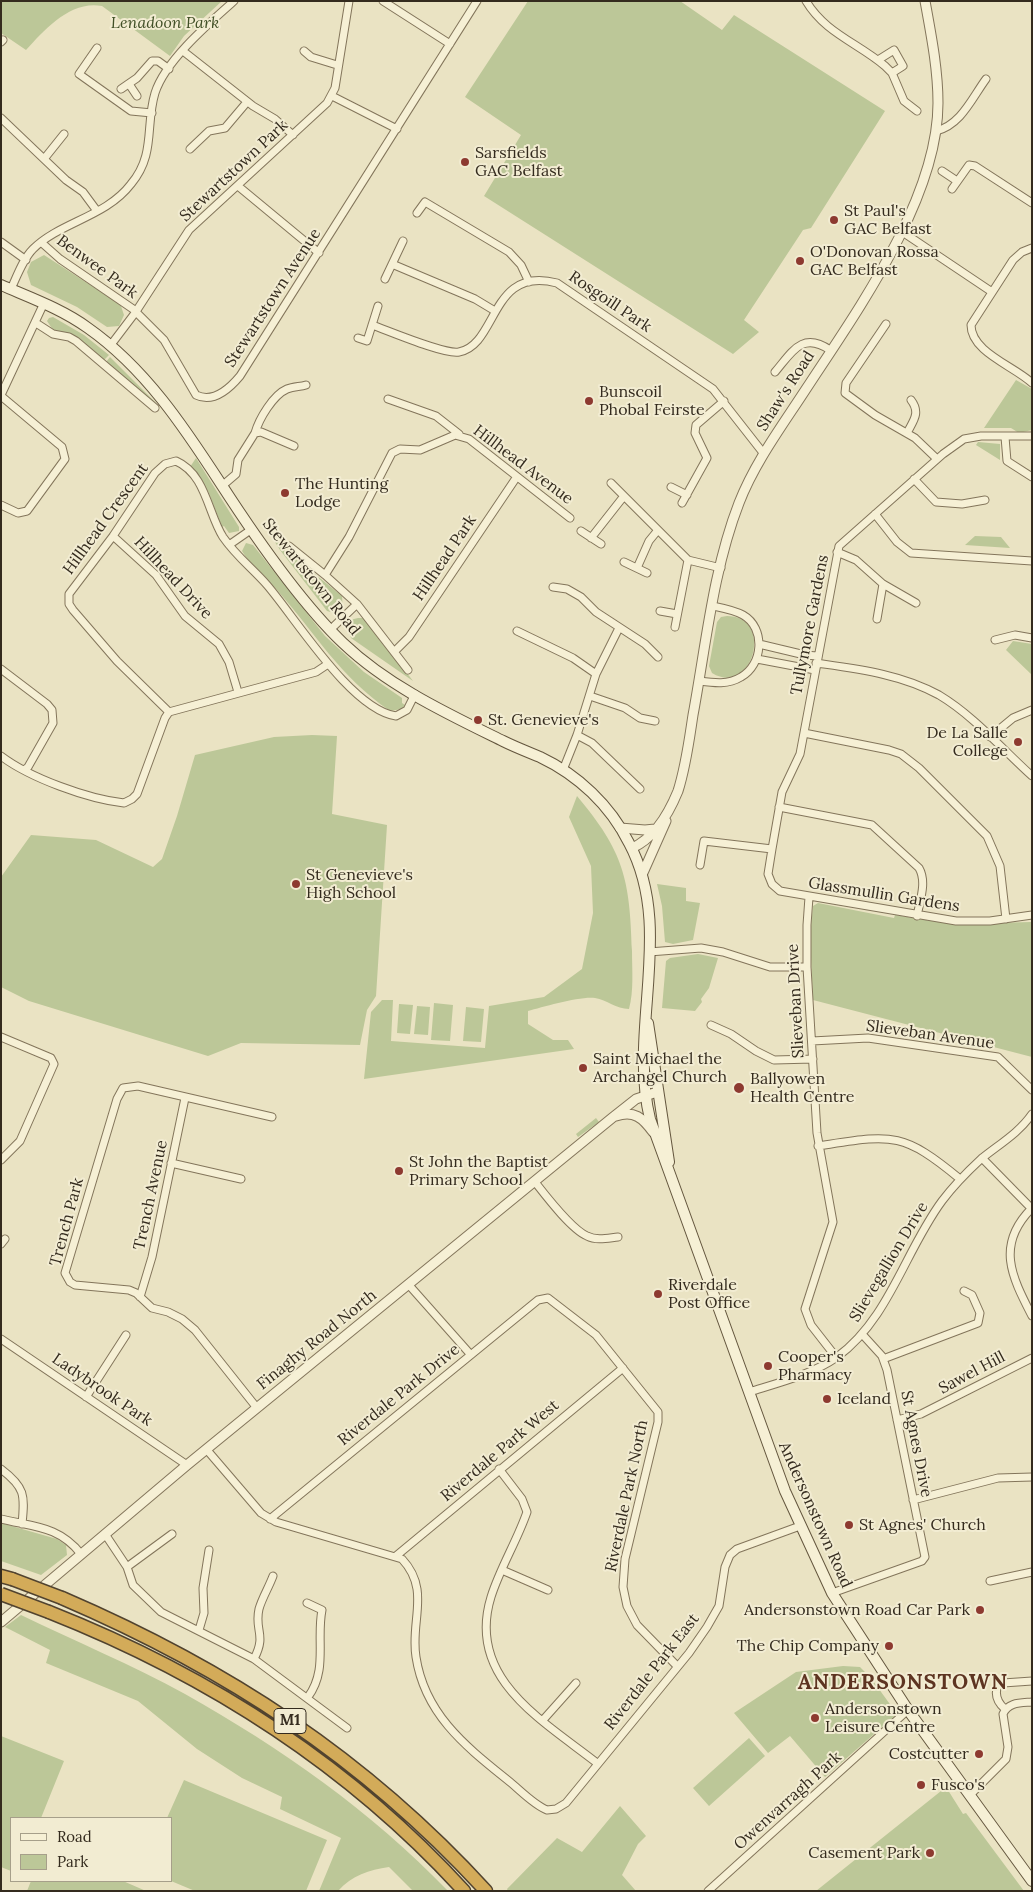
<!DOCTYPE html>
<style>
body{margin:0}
#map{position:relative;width:1033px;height:1892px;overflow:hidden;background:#eae3c3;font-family:Lora,serif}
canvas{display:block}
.frame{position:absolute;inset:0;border:2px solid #342b1e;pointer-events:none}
.legend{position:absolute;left:10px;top:1817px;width:162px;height:65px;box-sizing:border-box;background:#f2ecd2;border:1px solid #a69f8a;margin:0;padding:6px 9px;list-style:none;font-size:15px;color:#342b1e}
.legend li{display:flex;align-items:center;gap:10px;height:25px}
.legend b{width:25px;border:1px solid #a69f8a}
</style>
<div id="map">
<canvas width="1033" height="1892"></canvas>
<div class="frame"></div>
<ul class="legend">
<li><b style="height:6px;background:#f6f0d5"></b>Road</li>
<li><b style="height:14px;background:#bcc798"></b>Park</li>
</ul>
</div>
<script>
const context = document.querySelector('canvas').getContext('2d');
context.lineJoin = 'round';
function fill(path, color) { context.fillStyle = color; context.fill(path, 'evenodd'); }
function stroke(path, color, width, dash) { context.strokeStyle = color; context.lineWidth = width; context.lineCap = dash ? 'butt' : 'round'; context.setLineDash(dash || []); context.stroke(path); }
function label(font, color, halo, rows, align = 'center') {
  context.font = font + ' Lora,serif'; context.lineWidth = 4; context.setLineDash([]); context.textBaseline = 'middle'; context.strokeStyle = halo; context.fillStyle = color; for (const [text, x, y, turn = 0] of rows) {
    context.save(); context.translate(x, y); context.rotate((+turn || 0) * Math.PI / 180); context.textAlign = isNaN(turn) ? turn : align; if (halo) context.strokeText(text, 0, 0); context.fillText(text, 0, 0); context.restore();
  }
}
fill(new Path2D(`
 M1,1H222L184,36L170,56L102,6C71,0 45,29 26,50L1,33Z
 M528,1H680L722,30L734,15L885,111L811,228L803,230L744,320L759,332L733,354L484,196L521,135L465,97Z
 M44,255L115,301L121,306L124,315L119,326L107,327L77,307L31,285L27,272L31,262Z
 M53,317L84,335L109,355L104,360L72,335L53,330L47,321L49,318Z
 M110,357L155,402L157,406L106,362Z
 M1016,380L1032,389V430L1019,433L1011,428H984Z
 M978,442L1000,444V460L976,445Z
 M196,458L239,527V531L229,533L224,526L222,527L208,491L190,467Z
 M265,526L288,543L284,549L342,596L343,611L334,613L327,611L280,550Z
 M975,536L1001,537L1010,548L965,545Z
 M246,543L253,545L325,636L364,672L402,698V703L405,705L402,709L390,711C338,675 317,635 277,590C265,577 250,565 242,551Z
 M727,616C775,616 753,698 712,673L709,666L717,622L721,617Z
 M358,618H365L413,681L351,638L347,627L350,620Z
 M1013,641L1032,644V675L1006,650Z
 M312,735L337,736L332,814L387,825L376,996L367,1010L360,1045L241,1043L208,1056L29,1001L1,987V877L31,835L96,840L153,867L162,859L177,816L195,755L274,737Z
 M577,796C624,852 630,879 632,951C632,970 634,991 629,1009C616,1009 607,1000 595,998C580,996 543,1007 528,1011V1024L553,1040H568L574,1049L364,1079L371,1012L382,1000H393L391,1041L485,1048L489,1006L544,997L582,969L593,913L591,866L569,817Z
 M657,884L686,888V901L700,903L693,940L673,944L665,942L662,906Z
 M818,903L894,918L895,915L951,924L1032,922V1057L813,1000L810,936L813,906Z
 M698,954L718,958L709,988L701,999L702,1002L695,1011L662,1008L666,961L670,958Z
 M434,1003L453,1005L450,1041L431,1040Z
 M399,1004L413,1005L410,1034L397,1033Z
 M417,1006L430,1007L428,1035L414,1034Z
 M466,1007L484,1009L481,1042L463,1041Z
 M596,1118L599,1122L578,1137L576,1134Z
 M1,1523L57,1539L66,1545L67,1555L41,1575L1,1561Z
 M21,1615C75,1641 132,1665 185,1694C281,1748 371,1811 448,1891H413L389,1867C369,1870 352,1875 338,1891H319L341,1838L280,1809L282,1797L242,1778L197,1749L138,1701L46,1663L50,1650L5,1627Z
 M843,1666L860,1667L871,1678L897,1714L825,1777L790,1736L768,1753L734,1713L796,1672Z
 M1,1736L64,1761L41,1818H11V1871L1,1867Z
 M749,1738L765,1756L709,1806L693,1788Z
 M184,1780L327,1840L306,1891H195L171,1881V1818H167Z
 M946,1787L963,1814L966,1813L1024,1891H816Z
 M620,1806L646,1836L638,1844L622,1875L636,1891H508L507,1889L557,1838L582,1852Z
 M31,1881H123L146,1891H27Z`), '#bcc798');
const minor = new Path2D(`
 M383,1L450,44
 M806,1C825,33 858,43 885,66L892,73L904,101L917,111
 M1,42L3,40
 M97,48L79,74L131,111L152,113
 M183,51L253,106L275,119L293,135
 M304,51L311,57L337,65
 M878,60L894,50L903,66L892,73
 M129,84L137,96
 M121,89L137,78L152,61H158L169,69
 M332,96L397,129
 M1,118L66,180L83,192L97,211
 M936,131C961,125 972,98 986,79
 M190,149L209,131L225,128L247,102
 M44,159L64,134
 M942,171L957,181
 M238,186L319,253
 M952,189L969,165L975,166L1032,203
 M417,213L425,202L509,252L521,265L529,282
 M901,231L992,292
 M1,242L26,260
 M42,243L60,259L133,309L164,340L196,395C214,404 230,388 240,376L477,1
 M1032,248L1022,252L1013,260L971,325C971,352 1014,366 1032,383
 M392,264L475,299L495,311
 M385,279L403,241
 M11,289C17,276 23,259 33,249C60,222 106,217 131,184C156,154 145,126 155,93C165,61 208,24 234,1
 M36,323L53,334L69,337L76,341L155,408
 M886,324L846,383L845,393L875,415L915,438L937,459
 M372,325C389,331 445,355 459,352C498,345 490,265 557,283L713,389L764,454
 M358,338L367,341L378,306
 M110,346L135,313L189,230L327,103L335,88L349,1
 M775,372C792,352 802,331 830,350
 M1,395L44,303
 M1,396L62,447L65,459L27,511L18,513L1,505
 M388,399L436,416L459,434
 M255,433C259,419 273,395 287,389C294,386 300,387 306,385
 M907,433C913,421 921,413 911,400
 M1032,436H981L964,439L943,454L839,546L800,754L782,792L772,849L768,874L772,884L780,891L956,921H990L1032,915
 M1005,437L1007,461L1032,477
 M914,479L936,502L962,504L985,500
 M611,483L688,560L721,568
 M222,486L236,474L238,460L255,433L261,432L294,446
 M671,487L687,495
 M682,503L707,458L695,433L696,425L724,401
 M875,514L897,542L911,553L1032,561
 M581,531L601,544
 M113,536L156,575L185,616L219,644L229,662L238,692
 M591,538L624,496
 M229,545L252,529
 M289,546L325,575L357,604L408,670
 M837,552L856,560L883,584L916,603
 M624,562L647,573
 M637,568L649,541L658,530
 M325,575L349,537L392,453L400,449L420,450L455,435L469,439L570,518
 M553,587L567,589L581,597L596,612L645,644L658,657
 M660,611L677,614
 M877,619L883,584
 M675,627L688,560
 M331,629L357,604
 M517,631L573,658L596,674
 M995,640L1015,635L1032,638
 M759,644L805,655L817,656
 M394,652L409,637L516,478
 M757,659L815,670
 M816,663C858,669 901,674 939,695C974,716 1002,749 1032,776
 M1,669L47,704L52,710L53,723L28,767L24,770
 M699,681C714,683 728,685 741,677C763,665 766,628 743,615C734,610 723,608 713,606
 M590,696L625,708L640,718L655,721
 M169,712L117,661L73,610L69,604V594L113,536L155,473L165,464L176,461C206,474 208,514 223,537C236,556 252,568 267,585C297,620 351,709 396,716L407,710L415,694
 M804,733L889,750L901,754L919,768L987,836L1000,866L1006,919
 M577,735L592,743L640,789
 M990,737L1013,718L1032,710
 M1,756C30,778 88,799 124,803L132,799L137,794L165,718L169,712L316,672L328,664
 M563,770L577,735L596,674L619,628
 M779,807L872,825L919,868C927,882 920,900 917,916
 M700,865L704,841L772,849
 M809,897L807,925V967L817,1133L833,1222L805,1309L811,1325L836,1357
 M649,952L701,948L723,952L770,967H807
 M711,1025L731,1034L756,1051L774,1060L813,1059
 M1,1037L51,1058L54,1064L20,1141L1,1160
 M812,1041L868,1038L998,1057L1032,1090
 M818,1146C891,1135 901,1130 960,1179
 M982,1158L1031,1208
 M171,1163L241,1179
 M535,1182C546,1196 571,1229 587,1236C597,1241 608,1238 618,1237
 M1032,1208C995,1245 1012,1277 1032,1316
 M1,1244L5,1239
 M408,1284L471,1355
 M140,1297L152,1257L185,1098
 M1,1339L187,1465
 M883,1359L978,1323L980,1313L972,1295L964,1291
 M749,1392C778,1383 811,1375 837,1357C889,1319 905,1251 942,1201C954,1185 967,1172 981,1159C998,1145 1019,1133 1032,1114
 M86,1397L126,1335
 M257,1408L195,1330L182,1319L168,1312L152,1308L136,1293L129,1290L75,1285L70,1282L65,1273L117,1099L123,1088L138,1086L272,1117
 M897,1420L921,1414L1032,1358
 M207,1450L261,1513L276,1522L402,1559C431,1590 410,1621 416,1657C425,1716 468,1748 510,1782C521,1791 534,1805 547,1810L556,1809L566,1803L689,1653L707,1627L719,1606L725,1567L730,1555L737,1549L800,1526
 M1,1469C25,1487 25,1495 22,1524
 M499,1469L522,1499L527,1512C517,1541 500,1568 491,1597C466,1678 542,1720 597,1763
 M913,1500L998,1478L1032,1477
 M1,1519C34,1527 59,1526 81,1554
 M270,1519L538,1300L548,1298L596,1335L658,1412V1422L625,1559L623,1587L627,1606L637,1625L677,1666
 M105,1534L127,1567L133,1585L161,1612L254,1659L347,1728
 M396,1556L623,1368
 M127,1567L172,1534
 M502,1570L548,1590
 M990,1581L1032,1572
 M832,1593L922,1561L925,1557L887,1370L882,1356L862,1334
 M307,1603L322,1610C316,1640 328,1670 308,1697
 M199,1630L204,1613L203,1588L209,1550
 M254,1659C267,1634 254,1631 259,1609C262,1598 269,1587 273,1576
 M1005,1709C998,1703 994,1695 998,1685L1003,1683L1032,1681
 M543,1720L576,1683
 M970,1795L1006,1759L1008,1747L1003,1714C1008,1702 1021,1703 1032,1702
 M708,1891L908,1710`);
const tertiary = new Path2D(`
 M620,828L645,830L655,829
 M632,848C655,838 669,813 678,791C686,766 689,741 693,715C706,645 713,570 739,503C755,462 782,426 806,389C857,311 938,199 938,103C938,69 931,34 925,1
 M642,875L666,821
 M616,1116C634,1110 643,1118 653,1132
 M1,1622L187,1465L612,1118L636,1099L657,1092`);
const secondary = new Path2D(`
 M1,285C31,298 62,309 88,328C145,368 184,427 221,484C254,535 299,601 343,643C388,686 448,714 503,741C515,747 528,752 540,757C578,775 610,805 629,843C675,929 628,1028 650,1119L785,1491L832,1593L908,1710L1032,1881
 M648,1023L669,1162`);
const motorway = new Path2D(`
 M1,1576L12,1579
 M62,1598C227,1669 364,1758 486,1891
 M49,1612C206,1674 349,1765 464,1891`);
stroke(minor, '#83755b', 9);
stroke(tertiary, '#83755b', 11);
stroke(secondary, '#64563e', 12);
stroke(motorway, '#51432f', 15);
stroke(minor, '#f6f0d5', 7);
stroke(tertiary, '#f6f0d5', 9);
stroke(secondary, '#f6f0d5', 10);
stroke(motorway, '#d3ab59', 12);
const motorwayBridge = new Path2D(`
 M12,1579L62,1598
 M1,1594L49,1612`);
stroke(motorwayBridge, '#51432f', 15, []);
stroke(motorwayBridge, '#d3ab59', 12);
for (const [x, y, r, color] of [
 [465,162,5,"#8d3a30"],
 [834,220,5,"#8d3a30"],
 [800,261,5,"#8d3a30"],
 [589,401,5,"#8d3a30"],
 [285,493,5,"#8d3a30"],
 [478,720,5,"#8d3a30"],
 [1018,742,5,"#8d3a30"],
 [296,884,5,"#8d3a30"],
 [583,1068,5,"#8d3a30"],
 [739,1088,6,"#8d3a30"],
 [399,1171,5,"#8d3a30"],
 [658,1294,5,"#8d3a30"],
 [768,1366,5,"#8d3a30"],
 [827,1399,5,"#8d3a30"],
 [849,1525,5,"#8d3a30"],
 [980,1610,5,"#8d3a30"],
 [889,1646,5,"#8d3a30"],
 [815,1718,5,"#8d3a30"],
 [979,1754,5,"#8d3a30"],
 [921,1785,5,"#8d3a30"],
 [930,1853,5,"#8d3a30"]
]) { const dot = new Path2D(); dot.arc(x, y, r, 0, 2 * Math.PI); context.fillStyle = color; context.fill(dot); stroke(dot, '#f2ecd2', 2); }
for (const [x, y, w] of [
 [290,1721,32]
]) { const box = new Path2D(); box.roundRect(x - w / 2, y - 12.5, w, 25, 4); context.fillStyle = '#f2ecd2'; context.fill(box); stroke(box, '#342b1e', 1); }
label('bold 15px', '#342b1e', null, [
 ["M1",290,1721]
]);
label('italic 16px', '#404f26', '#f2ecd2', [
 ["Lenadoon Park",165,23]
]);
label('16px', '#342b1e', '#f2ecd2', [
 ["Sarsfields",475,153],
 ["GAC Belfast",475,171],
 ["St Paul's",844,211],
 ["GAC Belfast",844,229],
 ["O'Donovan Rossa",810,252],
 ["GAC Belfast",810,270],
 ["Bunscoil",599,392],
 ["Phobal Feirste",599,410],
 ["The Hunting",295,484],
 ["Lodge",295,502],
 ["St. Genevieve's",488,720],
 ["De La Salle",1008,733,"right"],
 ["College",1008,751,"right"],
 ["St Genevieve's",306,875],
 ["High School",306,893],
 ["Saint Michael the",593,1059],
 ["Archangel Church",593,1077],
 ["Ballyowen",750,1079],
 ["Health Centre",750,1097],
 ["St John the Baptist",409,1162],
 ["Primary School",409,1180],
 ["Riverdale",668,1285],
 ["Post Office",668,1303],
 ["Cooper's",778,1357],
 ["Pharmacy",778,1375],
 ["Iceland",837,1399],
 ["St Agnes' Church",859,1525],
 ["Andersonstown Road Car Park",970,1610,"right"],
 ["The Chip Company",879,1646,"right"],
 ["Andersonstown",825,1709],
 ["Leisure Centre",825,1727],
 ["Costcutter",969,1754,"right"],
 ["Fusco's",931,1785],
 ["Casement Park",920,1853,"right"]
], 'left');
label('16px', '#342b1e', '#f2ecd2', [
 ["Stewartstown Park",234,171,-43],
 ["Benwee Park",97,267,36],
 ["Stewartstown Avenue",273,298,-57],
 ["Rosgoill Park",610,302,34],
 ["Shaw's Road",786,391,-57],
 ["Hillhead Avenue",523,465,37],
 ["Hillhead Crescent",106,519,-54],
 ["Hillhead Park",445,558,-56],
 ["Stewartstown Road",311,577,51],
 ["Hillhead Drive",173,578,47],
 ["Tullymore Gardens",810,625,-79],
 ["Glassmullin Gardens",884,895,9],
 ["Slieveban Drive",796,1001,-93],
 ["Slieveban Avenue",930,1035,8],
 ["Trench Avenue",151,1195,-78],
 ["Trench Park",67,1222,-75],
 ["Slievegallion Drive",889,1262,-59],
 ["Finaghy Road North",317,1340,-39],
 ["Sawel Hill",972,1373,-28],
 ["Ladybrook Park",102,1390,34],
 ["Riverdale Park Drive",399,1395,-39],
 ["St Agnes Drive",916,1444,79],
 ["Riverdale Park West",500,1451,-40],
 ["Riverdale Park North",627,1496,-78],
 ["Andersonstown Road",815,1515,66],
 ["Riverdale Park East",652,1672,-52],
 ["Owenvarragh Park",788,1801,-42]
]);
context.letterSpacing = '1px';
label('bold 21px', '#5d3421', '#f2ecd2', [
 ["ANDERSONSTOWN",903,1683]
]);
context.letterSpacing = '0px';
</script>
